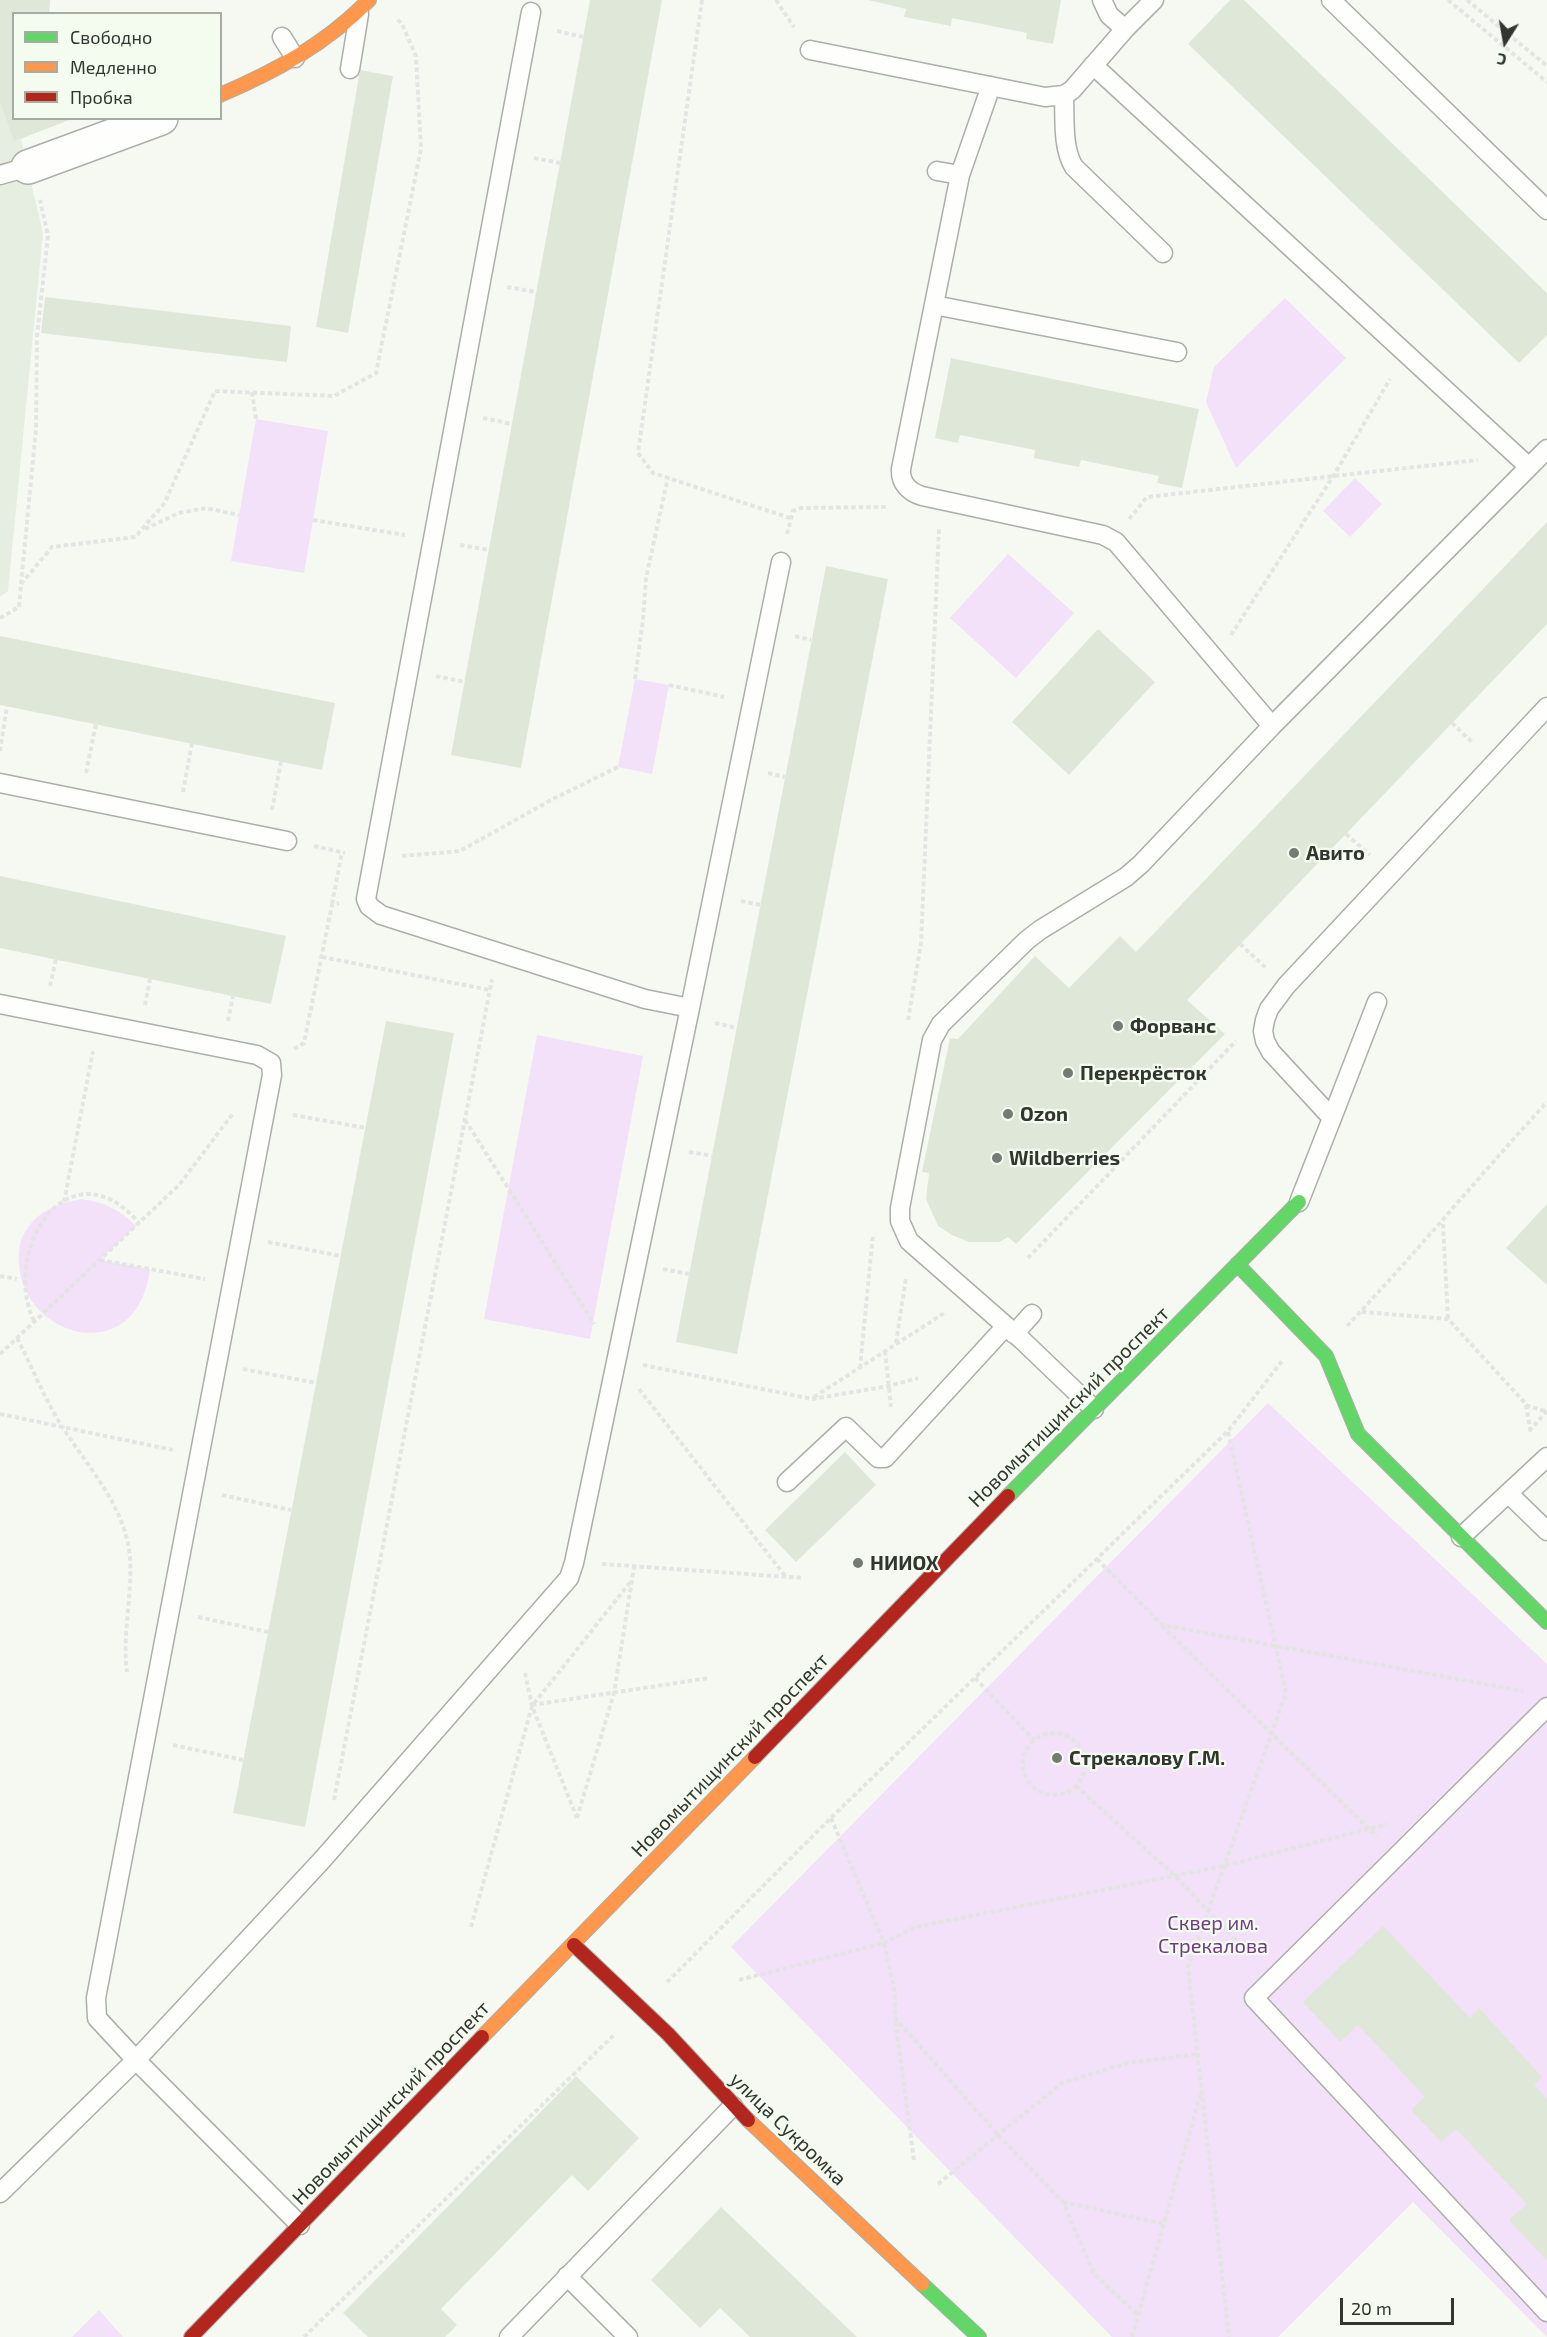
<!DOCTYPE html>
<meta charset="utf-8">
<style>
body{margin:0}
#map{position:relative;width:1547px;height:2337px;overflow:hidden;background:#f5f9f2;font-family:"Exo 2",sans-serif}
canvas{display:block}
.legend{position:absolute;left:12px;top:12px;width:210px;height:108px;box-sizing:border-box;background:#f4fcef;border:2px solid #a6aca3;margin:0;padding:8px 10px;list-style:none;font-size:18px;color:#323530}
.legend li{display:flex;align-items:center;gap:12px;height:30px}
.legend b{width:30px;border:2px solid #a6aca3}
.north{position:absolute;left:1475px;top:12px;width:60px;height:60px;-webkit-text-stroke:4px #f4fcef;paint-order:stroke;rotate:191deg;font-size:16px;font-weight:700;line-height:24px;text-align:center;color:#323530}
.north::after{content:'';display:block;margin:auto;width:21px;height:27px;background:#323530;clip-path:polygon(50% 0,100% 100%,50% 72%,0 100%)}
.scale{position:absolute;left:1340px;top:2298px;width:114px;height:27px;box-sizing:border-box;border:3px solid #323530;border-top:0;padding-left:8px;font-size:18px;line-height:21px;white-space:nowrap;color:#323530;-webkit-text-stroke:4px #f4fcef;paint-order:stroke}
</style>
<div id="map">
<canvas width="1547" height="2337"></canvas>
<ul class="legend">
<li><b style="height:8px;background:#63d668"></b>Свободно</li>
<li><b style="height:8px;background:#ff974d"></b>Медленно</li>
<li><b style="height:8px;background:#b3261e"></b>Пробка</li>
</ul>
<div class="north">С</div>
<div class="scale">20 m</div>
</div>
<script>
const context = document.querySelector('canvas').getContext('2d');
context.lineJoin = 'round';
function fill(path, color) { context.fillStyle = color; context.fill(path, 'evenodd'); }
function stroke(path, color, width, dash) { context.strokeStyle = color; context.lineWidth = width; context.lineCap = dash ? 'butt' : 'round'; context.setLineDash(dash || []); context.stroke(path); }
function label(font, color, halo, rows, align = 'center') {
  context.font = font + ' "Exo 2",sans-serif'; context.lineWidth = 4.5; context.setLineDash([]); context.textBaseline = 'middle'; context.strokeStyle = halo; context.fillStyle = color; for (const [text, x, y, turn = 0] of rows) {
    context.save(); context.translate(x, y); context.rotate((+turn || 0) * Math.PI / 180); context.textAlign = isNaN(turn) ? turn : align; if (halo) context.strokeText(text, 0, 0); context.fillText(text, 0, 0); context.restore();
  }
}
fill(new Path2D(`
 M0,0H50L49,13L14,14V118L71,119L21,139L43,233L8,591L0,597Z`), '#e6eee1');
fill(new Path2D(`
 M1285,298L1346,358L1236,468L1206,402L1214,367Z
 M256,419L328,431L304,573L231,561Z
 M1355,478L1382,504L1350,537L1323,511Z
 M1008,554L1074,613L1016,678L950,618Z
 M635,679L669,685L652,774L618,767Z
 M537,1035L643,1056L590,1339L484,1319Z
 M82,1199C105,1203 119,1209 136,1226L100,1260L150,1269C136,1380 0,1331 21,1240C34,1212 54,1204 82,1199Z
 M1268,1403L1547,1664V2337L1413,2202L1278,2337H1112L731,1947Z
 M99,2310L123,2337H72Z`), '#f2e1f9');
fill(new Path2D(`
 M0,0H50L49,14H14V118L72,119L14,141L0,102Z
 M590,0H662L521,768L451,755Z
 M868,0H1061L1053,44L1026,39L1027,33L952,18L951,26L904,17L906,9Z
 M1230,0H1244L1547,293V335L1519,363L1188,44Z
 M360,70L393,76L348,333L316,327Z
 M45,297L291,326L287,362L41,333Z
 M951,358L1199,409L1182,488L1157,483L1159,476L1115,467L1081,460L1079,467L1034,458L1035,450L960,435L958,443L935,438Z
 M1547,522V624L1187,1000L1225,1034L1016,1244L1008,1237L999,1242H969L952,1235L938,1226L926,1199L929,1173L922,1172L950,1038L958,1039L1035,956L1069,988L1120,936L1136,952Z
 M826,566L888,579L737,1354L676,1342Z
 M1098,629L1155,682L1069,775L1012,722Z
 M0,636L335,703L322,770L0,705Z
 M0,876L286,936L271,1004L0,948Z
 M386,1021L454,1033L305,1827L233,1813Z
 M1547,1204V1285L1506,1248Z
 M845,1452L876,1485L796,1562L765,1530Z
 M1383,1926L1470,2018L1479,2008L1542,2077L1534,2085L1547,2099V2261L1509,2220L1527,2204L1456,2129L1441,2142L1411,2110L1425,2097L1358,2025L1340,2042L1303,2002Z
 M576,2076L639,2138L588,2191L572,2175L441,2309L457,2325L445,2337H368L343,2313Z
 M721,2207L857,2337H750L720,2308L700,2328L651,2280Z`), '#dfe8d8');
const lane = new Path2D(`
 M1331,0L1547,210
 M1125,29L1154,0
 M282,37L295,58
 M810,50L1045,97L1064,95L1072,90L1125,29L1109,15L1102,0
 M1093,65L1529,467L1547,449
 M350,69L359,14
 M991,86L960,175L901,469C900,483 909,492 922,496L1103,535L1116,542L1272,726L1141,864L1126,877L1040,930L1027,940L941,1024L932,1040L900,1208V1221L909,1241L1022,1340L1094,1409
 M1064,95C1065,117 1062,148 1074,167L1163,253
 M937,171L960,175
 M0,175L28,167
 M934,305L1177,352
 M1272,726L1529,467
 M0,783L287,841
 M0,1004L257,1055L271,1063L272,1075L96,1998L97,2018L136,2060L0,2193
 M690,1008L781,562
 M1332,1118L1377,1002
 M1299,1202L1332,1118L1271,1052L1265,1041L1263,1031L1265,1020L1269,1009L1286,986L1547,707
 M1014,1334L1032,1314
 M787,1482L846,1427L878,1458H885L1006,1326
 M1508,1493L1547,1531
 M1461,1537L1547,1457
 M1547,1707L1254,1998L1547,2312
 M300,2225L136,2060L322,1860L569,1578L574,1563L690,1008L645,999L381,915L369,906L366,899L531,12
 M567,2276L628,2337
 M509,2337L733,2106`);
const street = new Path2D(`
 M28,167L161,118`);
const fast = new Path2D(`
 M1237,1264L1326,1356L1358,1434L1547,1622
 M1008,1496L1299,1202
 M922,2284L979,2337`);
const slow = new Path2D(`
 M220,95C276,71 326,44 369,0
 M482,2037L755,1757
 M748,2120L922,2284`);
const jam = new Path2D(`
 M755,1757L1008,1496
 M574,1945L668,2034L748,2120
 M191,2337L482,2037`);
stroke(lane, '#acafa9', 21);
stroke(street, '#acafa9', 36);
stroke(fast, '#acafa9', 16);
stroke(slow, '#acafa9', 16);
stroke(jam, '#acafa9', 16);
stroke(new Path2D(`
 M702,0L638,453L653,473L790,518
 M776,0L794,27
 M1448,0L1547,82
 M1467,0L1547,66
 M557,31L583,37
 M534,158L560,163
 M507,287L536,292
 M252,392L256,419
 M483,418L512,424
 M1129,519L1147,497L1478,460
 M313,520L405,535
 M145,529L179,513L206,508L239,515
 M787,534L793,511L801,508L887,507
 M460,545L489,550
 M21,584L52,547L135,537L164,504L215,391L334,396L376,373L421,149L416,56L402,24L397,19
 M0,618L19,607L21,584L36,429L37,336L48,236L40,200
 M1231,635L1334,475L1390,379
 M795,636L811,640
 M436,676L465,682
 M635,679L643,619L646,578L668,477
 M669,685L724,697
 M1452,723L1473,743
 M0,751L7,706
 M86,773L96,724
 M768,773L785,777
 M183,792L192,743
 M272,810L281,761
 M1346,834L1370,855
 M314,846L345,853
 M402,856L460,851L553,799L618,767
 M741,901L761,905
 M332,904L342,852
 M1240,944L1266,968
 M322,957L490,990
 M50,986L56,959
 M145,1005L150,979
 M908,1020L921,944L939,528
 M228,1021L233,996
 M715,1023L737,1028
 M294,1049L304,1043L332,905L339,903
 M293,1115L366,1128
 M465,1120L594,1324
 M689,1152L712,1156
 M64,1202L93,1051
 M1443,1224L1448,1319
 M268,1242L341,1256
 M1028,1258L1236,1041
 M100,1260L205,1279
 M663,1269L689,1274
 M0,1276L17,1279
 M1362,1312L1448,1319L1526,1404L1531,1434
 M34,1321C0,1249 70,1142 139,1223
 M1347,1326C1416,1253 1479,1176 1547,1102
 M17,1338C32,1367 45,1400 63,1428C86,1464 116,1496 127,1539C137,1578 121,1629 127,1672
 M896,1343L906,1277
 M885,1351L891,1407
 M0,1354L179,1185L234,1112
 M643,1365L812,1399L889,1386L918,1378
 M860,1368L873,1234
 M243,1369L316,1383
 M639,1389L786,1577
 M814,1397L946,1312
 M1526,1405L1547,1412
 M0,1414L173,1450
 M1529,1431L1547,1411
 M1228,1432L1286,1693L1188,1967L1229,2337
 M222,1495L291,1510
 M1097,1559L1162,1625L1523,1691
 M602,1564L804,1578
 M198,1617L268,1632
 M1162,1626L1377,1837
 M525,1673L532,1706L577,1818
 M975,1678L1034,1740
 M532,1705L709,1678
 M1023 1764a31 31 0 1 1 62 0a31 31 0 1 1-62 0Z
 M173,1745L243,1760
 M1076,1786L1175,1876L1254,1959
 M334,1800L492,979
 M577,1818L614,1693L634,1567
 M831,1818L884,1943L915,1927L1224,1866L1387,1824
 M471,1927L532,1706L632,1580
 M739,1980L884,1943L895,1992V2018
 M667,1982L831,1818L1228,1431L1282,1361
 M914,2160L895,2018L999,2136L1063,2202L1094,2274L1138,2315
 M938,2184L1062,2083L1127,2063L1198,2054
 M1063,2202L1164,2224
 M304,2337L615,2034
 M1132,2337L1201,2092`), '#e4e5e3', 4, [4.5, 3]);
stroke(lane, '#fefefd', 18);
stroke(street, '#fefefd', 33);
stroke(fast, '#63d668', 14);
stroke(slow, '#ff974d', 14);
stroke(jam, '#b3261e', 14);
for (const [x, y, r, color] of [
 [1294,853,6,"#767a74"],
 [1118,1026,6,"#767a74"],
 [1068,1073,6,"#767a74"],
 [1008,1114,6,"#767a74"],
 [997,1158,6,"#767a74"],
 [858,1563,6,"#767a74"],
 [1057,1758,6,"#767a74"]
]) { const dot = new Path2D(); dot.arc(x, y, r, 0, 2 * Math.PI); context.fillStyle = color; context.fill(dot); stroke(dot, '#f4fcef', 2); }
label('bold 20px', '#323530', '#f4fcef', [
 ["Авито",1306,853],
 ["Форванс",1130,1026],
 ["Перекрёсток",1080,1073],
 ["Ozon",1020,1114],
 ["Wildberries",1009,1158],
 ["НИИОХ",870,1563],
 ["Стрекалову Г.М.",1069,1758]
], 'left');
label('20px', '#323530', '#f4fcef', [
 ["Новомытищинский проспект",1069,1407,-45],
 ["Новомытищинский проспект",730,1755,-46],
 ["Новомытищинский проспект",391,2103,-46],
 ["улица Сукромка",788,2129,44]
]);
label('20px', '#6f3984', '#f4fcef', [
 ["Сквер им.",1213,1923],
 ["Стрекалова",1213,1946]
]);
</script>
